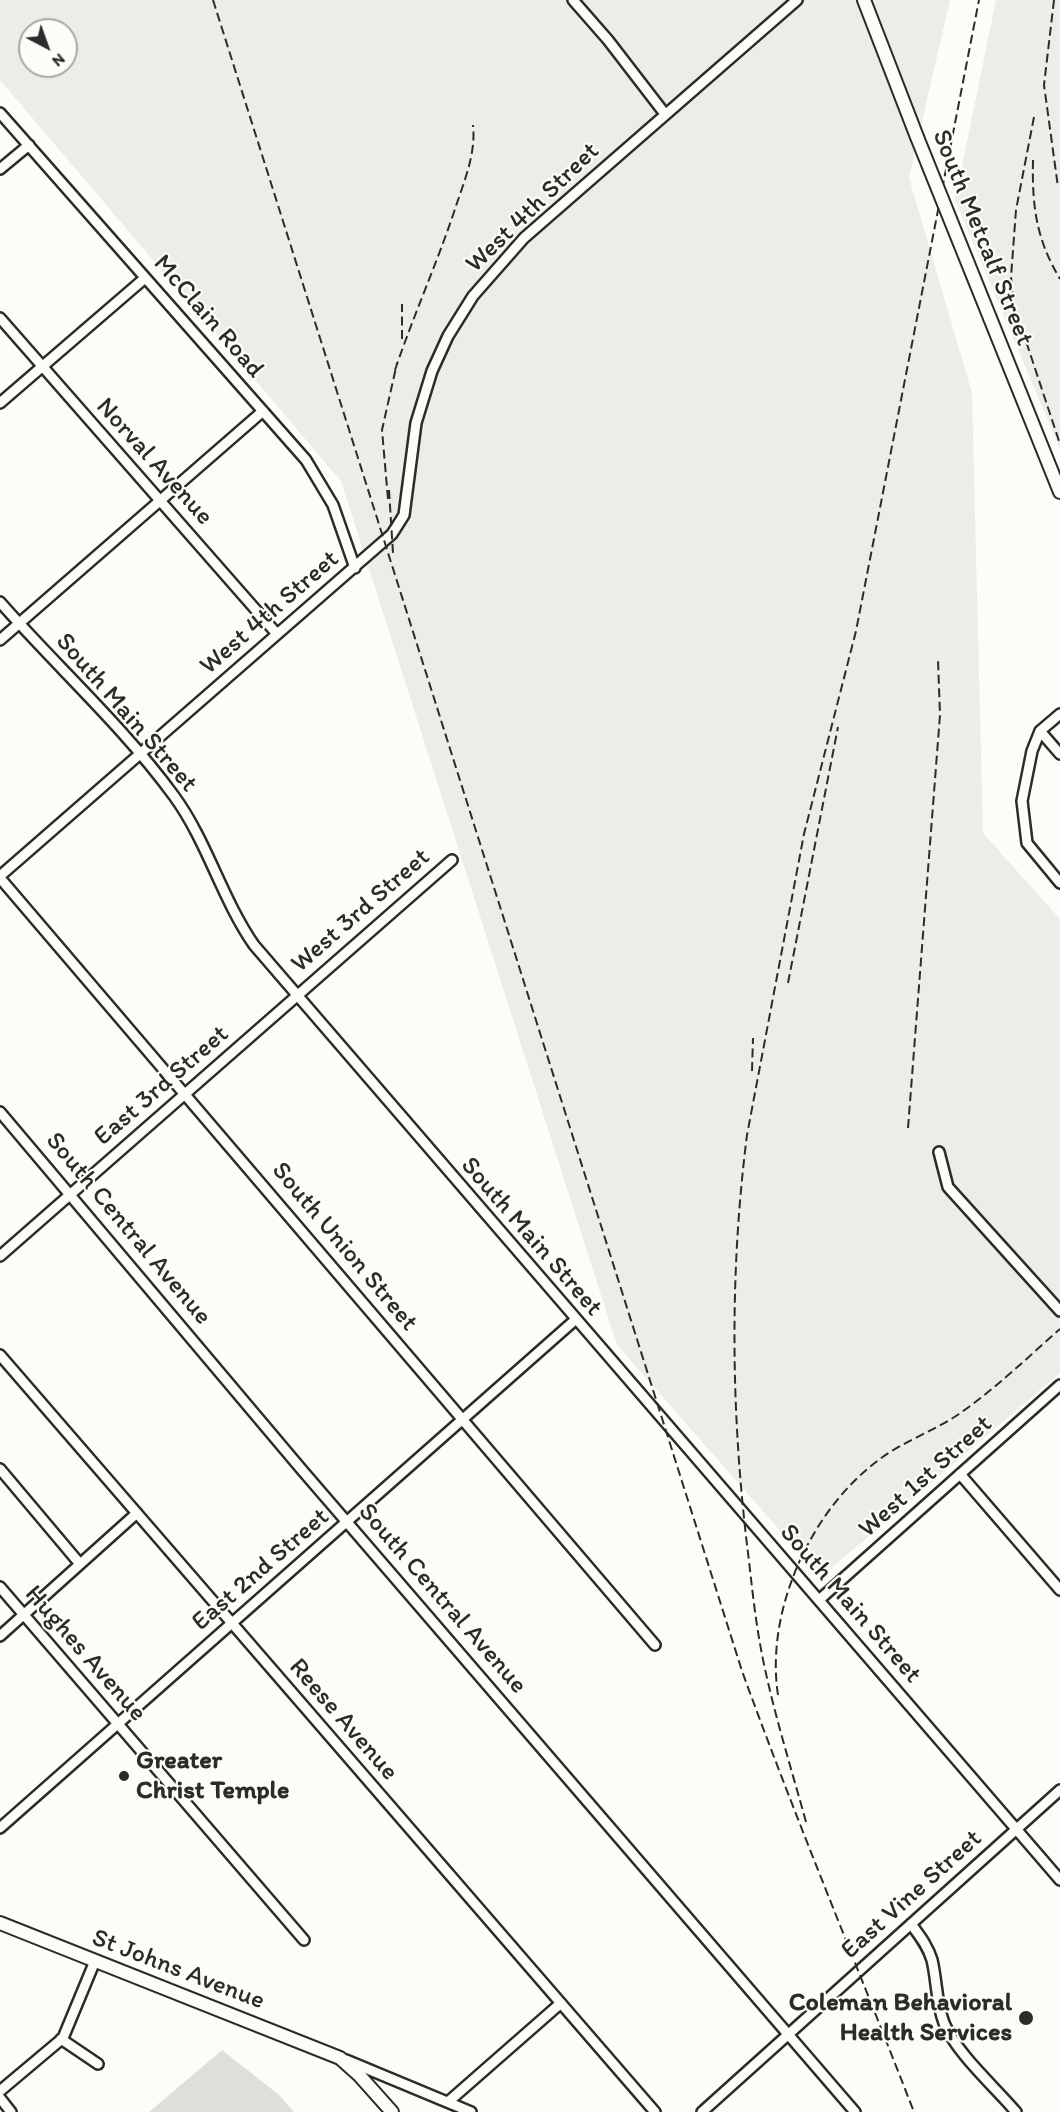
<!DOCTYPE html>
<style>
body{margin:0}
#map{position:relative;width:1060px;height:2112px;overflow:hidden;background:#fdfcf7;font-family:Itim,sans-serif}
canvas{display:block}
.north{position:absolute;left:18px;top:18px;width:60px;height:60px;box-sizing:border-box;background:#fdfcf7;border:2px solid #a9a8a5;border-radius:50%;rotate:139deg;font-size:16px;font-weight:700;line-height:24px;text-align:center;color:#2b2b2b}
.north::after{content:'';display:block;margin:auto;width:21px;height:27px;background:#2b2b2b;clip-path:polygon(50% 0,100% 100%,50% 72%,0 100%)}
</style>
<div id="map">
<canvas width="1060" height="2112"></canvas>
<div class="north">N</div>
</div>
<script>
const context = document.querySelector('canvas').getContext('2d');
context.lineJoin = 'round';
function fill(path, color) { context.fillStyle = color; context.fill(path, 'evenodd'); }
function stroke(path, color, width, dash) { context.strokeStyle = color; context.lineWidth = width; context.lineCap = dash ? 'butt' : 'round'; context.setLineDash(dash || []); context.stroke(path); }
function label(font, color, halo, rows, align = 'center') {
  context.font = font + ' Itim,sans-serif'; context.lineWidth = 4.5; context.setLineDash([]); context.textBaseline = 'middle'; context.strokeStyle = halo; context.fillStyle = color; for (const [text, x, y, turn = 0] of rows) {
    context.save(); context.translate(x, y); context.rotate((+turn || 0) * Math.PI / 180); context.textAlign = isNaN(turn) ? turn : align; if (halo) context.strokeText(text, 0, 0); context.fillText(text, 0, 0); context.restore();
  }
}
fill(new Path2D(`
 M0,0H950L909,178L972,393L983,833L1060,919V1373L821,1577L617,1345L341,481L0,80ZM30,30H66V66H30Z
 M996,0H1060V449L955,200Z`), '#edece8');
fill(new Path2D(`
 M222,2050L278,2094L294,2112H149Z`), '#dfdeda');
const minor = new Path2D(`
 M573,0L608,40L665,114
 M0,113L306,460L333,505L355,568
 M0,169L29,145
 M0,318L277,634
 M0,403L145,278
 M0,602C57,667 123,726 174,796C207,841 222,899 254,945L1060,1880
 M0,640L263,411
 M1060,714L1040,731L1032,751L1022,801L1027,843L1060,883
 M1040,731L1060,754
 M0,876L392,534L404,515L416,423L432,371L448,336L473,296L524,238L797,0
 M0,878L655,1645
 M0,1112L302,1470L855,2112
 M939,1152L948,1187L1060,1311
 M0,1256L452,860
 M0,1355L655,2112
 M0,1469L80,1564
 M960,1474L1060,1590
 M0,1587L304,1940
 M819,1600L1060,1385
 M0,1636L137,1513
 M0,1828L575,1320
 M911,1924C919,1935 928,1946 932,1960C937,1981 936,2002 944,2023C957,2054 994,2086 1016,2112
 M61,2039L98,2064
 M346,2060L471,2112
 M0,2091L63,2038L95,1961
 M0,2098L11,2112
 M448,2102L561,2003
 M702,2112L1060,1790`);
const major = new Path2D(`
 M864,0L917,137
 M990,318L1060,492
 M0,1923L340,2058L359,2075L392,2112`);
stroke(minor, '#2b2b2b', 14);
stroke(major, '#2b2b2b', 16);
stroke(minor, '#fdfcf7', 9);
stroke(major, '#fdfcf7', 12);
stroke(new Path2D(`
 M213,0L742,1671C796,1820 857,1965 914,2112
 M1054,0L1044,85L1058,187
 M1034,117L1016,210L1011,277L1013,300L1020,323L1060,444
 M1033,160C1032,206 1036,239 1060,279
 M402,339V304
 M395,370C414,314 438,261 456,206C465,179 476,153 473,125
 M389,490L393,553
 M388,499L382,430L397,363
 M788,983L838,727
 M752,1071L753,1038
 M908,1128L940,715L938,660
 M778,1695C765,1611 811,1509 880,1459C904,1441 934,1431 959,1414C995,1389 1027,1358 1060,1329
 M806,1822C792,1771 776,1720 765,1669C757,1633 753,1597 749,1561C731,1420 729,1276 747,1135L804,834L856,631L979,0`), '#2b2b2b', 2, [9, 4.5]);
const majorBridge = new Path2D(`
 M917,137L990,318`);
stroke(majorBridge, '#2b2b2b', 16, []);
stroke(majorBridge, '#fdfcf7', 12);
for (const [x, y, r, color] of [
 [124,1776,6,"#2b2b2b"],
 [1026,2018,8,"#2b2b2b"]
]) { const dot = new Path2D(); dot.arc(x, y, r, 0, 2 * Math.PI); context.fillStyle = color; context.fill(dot); stroke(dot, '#fdfcf7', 2); }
label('26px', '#2b2b2b', '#fdfcf7', [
 ["West 4th Street",533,208,-44],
 ["South Metcalf Street",982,238,68],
 ["McClain Road",208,317,49],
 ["Norval Avenue",154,462,48],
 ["West 4th Street",270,613,-41],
 ["South Main Street",126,713,49],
 ["West 3rd Street",361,911,-41],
 ["East 3rd Street",162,1086,-41],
 ["South Central Avenue",128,1229,50],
 ["South Main Street",531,1237,49],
 ["South Union Street",344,1247,50],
 ["West 1st Street",926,1477,-42],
 ["East 2nd Street",261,1570,-41],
 ["South Central Avenue",442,1599,49],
 ["South Main Street",850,1604,49],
 ["Hughes Avenue",85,1654,49],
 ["Reese Avenue",343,1720,49],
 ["East Vine Street",912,1895,-42],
 ["St Johns Avenue",178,1970,21]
]);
label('bold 26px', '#2b2b2b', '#fdfcf7', [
 ["Greater",136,1761],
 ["Christ Temple",136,1791],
 ["Coleman Behavioral",1012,2003,"right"],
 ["Health Services",1012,2033,"right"]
], 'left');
</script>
